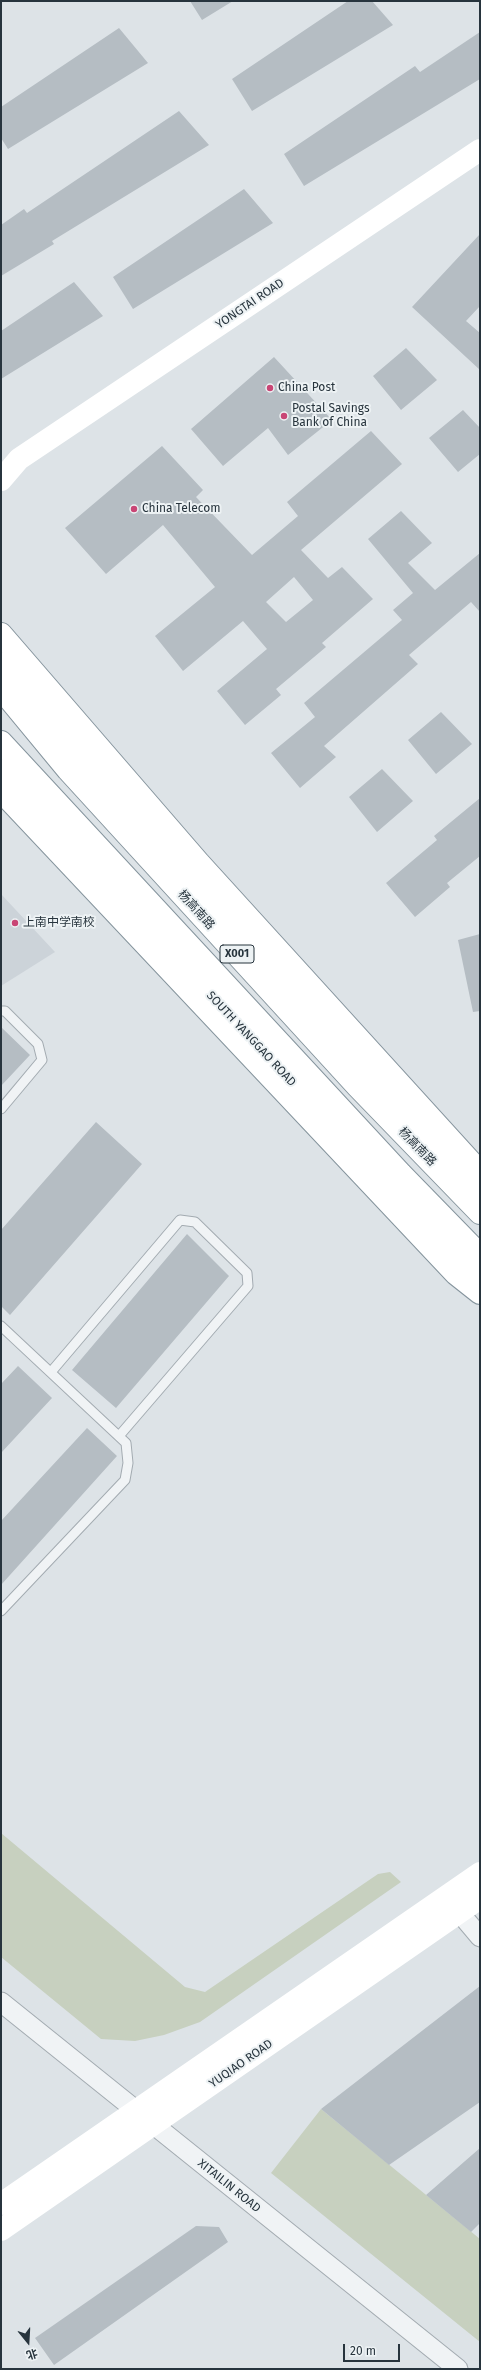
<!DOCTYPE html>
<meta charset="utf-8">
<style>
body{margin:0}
#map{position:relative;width:481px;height:2370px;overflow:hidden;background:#dde3e7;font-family:"Fira Sans","Noto Sans SC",sans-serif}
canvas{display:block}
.frame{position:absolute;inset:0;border:2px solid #27343d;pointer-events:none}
.north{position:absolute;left:8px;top:2322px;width:40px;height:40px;-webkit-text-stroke:3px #edf2f4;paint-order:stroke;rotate:162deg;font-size:11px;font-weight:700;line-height:16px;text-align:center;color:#27343d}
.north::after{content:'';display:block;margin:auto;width:14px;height:18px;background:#27343d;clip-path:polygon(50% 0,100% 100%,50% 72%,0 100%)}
.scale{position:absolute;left:343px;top:2344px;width:57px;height:18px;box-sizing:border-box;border:2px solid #27343d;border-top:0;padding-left:5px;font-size:12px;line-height:14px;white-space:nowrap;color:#27343d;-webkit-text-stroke:3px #edf2f4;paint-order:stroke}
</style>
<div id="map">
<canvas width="481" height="2370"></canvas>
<div class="frame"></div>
<div class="north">北</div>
<div class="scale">20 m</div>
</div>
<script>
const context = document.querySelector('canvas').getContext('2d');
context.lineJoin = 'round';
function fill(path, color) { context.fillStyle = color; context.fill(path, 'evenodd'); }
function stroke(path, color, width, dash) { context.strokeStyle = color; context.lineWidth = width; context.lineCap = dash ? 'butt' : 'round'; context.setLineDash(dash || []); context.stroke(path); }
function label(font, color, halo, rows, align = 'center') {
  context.font = font + ' "Fira Sans","Noto Sans SC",sans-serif'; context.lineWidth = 4; context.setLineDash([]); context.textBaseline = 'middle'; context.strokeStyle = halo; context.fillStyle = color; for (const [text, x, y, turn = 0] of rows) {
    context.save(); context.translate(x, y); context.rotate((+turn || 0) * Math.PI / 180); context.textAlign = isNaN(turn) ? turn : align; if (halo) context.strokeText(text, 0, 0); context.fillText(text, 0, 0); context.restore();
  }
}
fill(new Path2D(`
 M1,894L55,952L1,986Z`), '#ccd3d9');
fill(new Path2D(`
 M1,1833L185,1987L205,1992L378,1874L390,1872L401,1882L200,2022L164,2035L135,2041L101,2039L1,1957Z
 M321,2109L480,2239V2342L271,2173Z`), '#c7d0bf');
fill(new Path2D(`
 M190,1H233L202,20Z
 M348,1H372L393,25L252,111L232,79Z
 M119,28L148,63L8,149L1,138V107Z
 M480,32V79L304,186L284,154L415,66L420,72Z
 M179,111L209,145L52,241L54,244L1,276V225L24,209L27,213Z
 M244,189L273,223L133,309L113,277Z
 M480,234V306L466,321L480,333V370L412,307Z
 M74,282L103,316L1,379V331Z
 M406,348L437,380L401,410L373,376Z
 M274,357L332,420L288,455L268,428L223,466L191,429Z
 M463,410L480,428V454L458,472L429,438Z
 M371,431L402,464L301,550L328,578L342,567L373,599L322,643L326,647L276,689L281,695L245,725L217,691L267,649L243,621L183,671L155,636L215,587L163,525L106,574L65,528L162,446L203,490L196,497L252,555L298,516L287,502ZM294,577L313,600L286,622L266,602Z
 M401,511L432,543L408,563L435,590L480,553V612L471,602L409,655L418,664L324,746L336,757L300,788L271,753L315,717L304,703L402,620L393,610L413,593L368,539Z
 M441,712L472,744L436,774L408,740Z
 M382,769L413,801L377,832L349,797Z
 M480,798V856L447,883L450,887L415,917L386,883L437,840L434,836Z
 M480,934V1011L473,1012L458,940Z
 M1,1027L30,1055L1,1086Z
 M96,1122L142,1164L10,1315L1,1306V1230Z
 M187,1234L229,1276L116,1408L72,1370Z
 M18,1366L52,1398L1,1453V1384Z
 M87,1428L117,1456L1,1585V1521Z
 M480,1986V2102L389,2165L321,2109Z
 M480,2148V2223L471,2232L426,2195Z
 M196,2226L219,2227L228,2242L54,2365L35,2338Z`), '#b5bdc3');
const lane = new Path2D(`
 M1,1011H5L38,1044L42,1060L1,1109
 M1,1326L126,1443L128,1463L125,1480L1,1611
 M51,1372L180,1220L195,1222L247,1273L248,1286L119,1436`);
const street = new Path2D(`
 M459,1912L480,1937
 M1,2002L458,2369`);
const primary = new Path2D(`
 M1,663L78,751L428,1135L480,1188
 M1,770L426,1225L480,1278`);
const highway = new Path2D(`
 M1,634L199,863L480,1172
 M1,689L68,770L357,1086L480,1213
 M1,742L401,1174L480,1255
 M1,791L456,1274L480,1293`);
stroke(lane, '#a3abb1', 11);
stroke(street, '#a3abb1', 21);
stroke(primary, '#9daab2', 24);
stroke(highway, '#85949d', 24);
stroke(lane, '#f0f3f5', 9);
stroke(street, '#f0f3f5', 19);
stroke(new Path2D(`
 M1,480L19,459L480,150
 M1,2204L480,1873
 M1,2230L480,1898`), '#fff', 22);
stroke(primary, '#fff', 22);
stroke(highway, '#fff', 22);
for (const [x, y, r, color] of [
 [270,388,4,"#c94575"],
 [284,416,4,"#c94575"],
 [134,509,4,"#c94575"],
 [15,923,4,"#c94575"]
]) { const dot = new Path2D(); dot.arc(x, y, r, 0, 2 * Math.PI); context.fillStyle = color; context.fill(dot); stroke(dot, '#edf2f4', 1.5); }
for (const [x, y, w] of [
 [237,954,34]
]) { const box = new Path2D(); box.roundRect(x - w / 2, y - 9, w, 18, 3); context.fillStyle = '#edf2f4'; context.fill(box); stroke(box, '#27343d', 1); }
label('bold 11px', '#27343d', null, [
 ["X001",237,954]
]);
label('12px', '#27343d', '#edf2f4', [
 ["YONGTAI ROAD",250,304,-34],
 ["杨高南路",196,910,48],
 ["SOUTH YANGGAO ROAD",251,1039,47],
 ["杨高南路",417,1147,46],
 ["YUQIAO ROAD",241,2064,-35],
 ["XITAILIN ROAD",229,2186,39]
]);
label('12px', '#27343d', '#edf2f4', [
 ["China Post",278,388],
 ["Postal Savings",292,409],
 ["Bank of China",292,423],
 ["China Telecom",142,509],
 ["上南中学南校",23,923]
], 'left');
</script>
